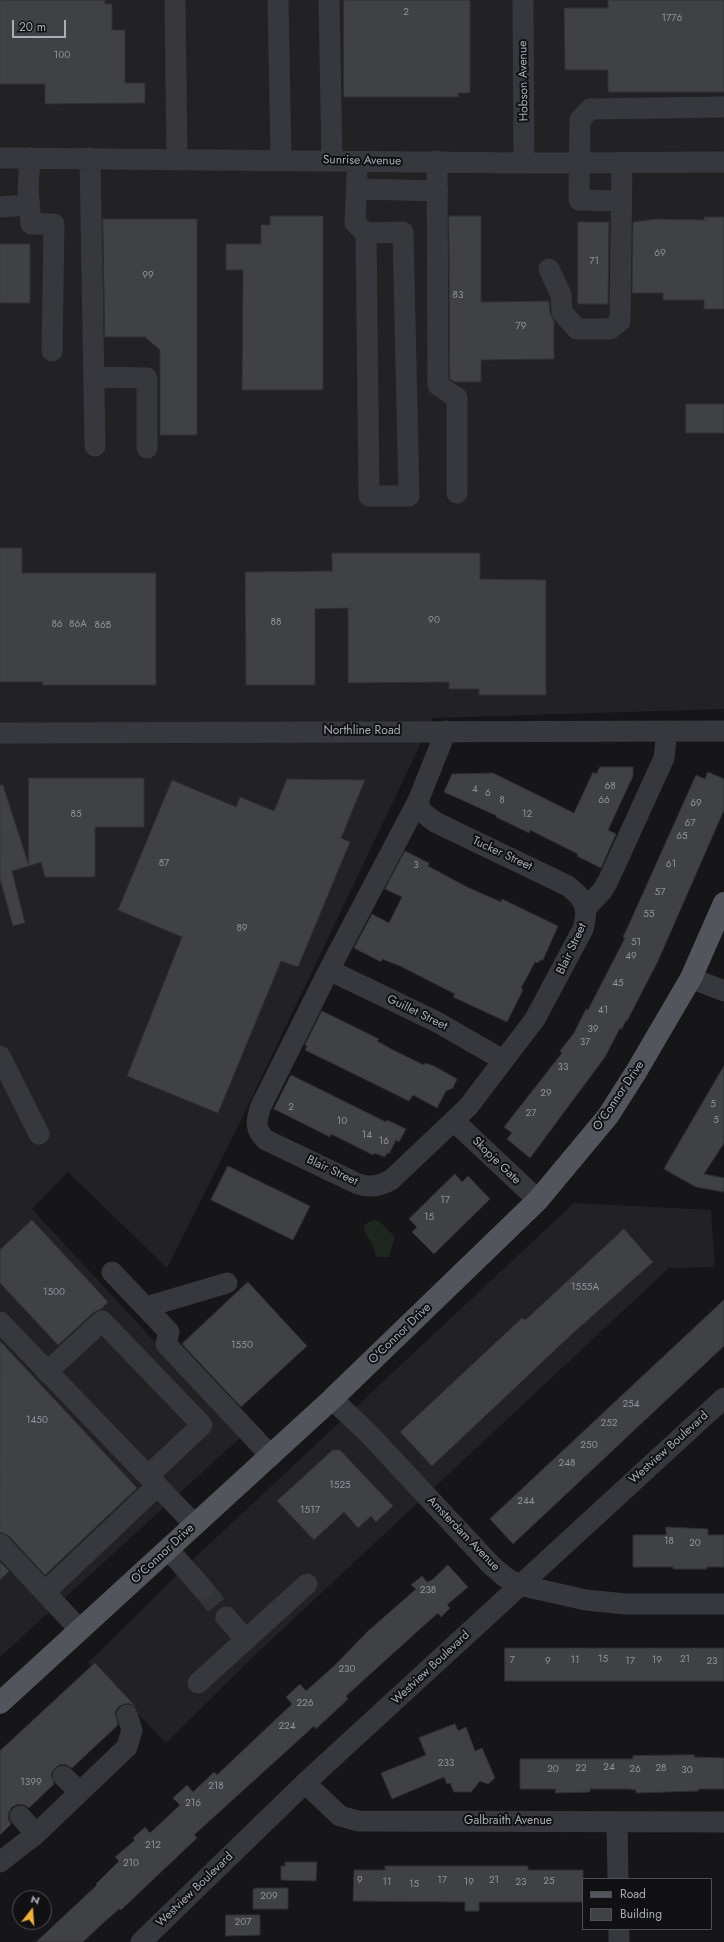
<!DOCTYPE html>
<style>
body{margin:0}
#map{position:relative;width:724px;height:1942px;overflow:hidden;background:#161618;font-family:Jost,sans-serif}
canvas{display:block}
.legend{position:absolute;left:582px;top:1878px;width:130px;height:52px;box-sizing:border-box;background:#111113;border:1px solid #4d4f55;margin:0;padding:5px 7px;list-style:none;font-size:12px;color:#a8adb8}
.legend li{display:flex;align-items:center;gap:8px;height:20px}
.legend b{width:20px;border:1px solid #4d4f55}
.north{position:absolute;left:12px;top:1890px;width:40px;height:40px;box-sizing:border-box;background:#111113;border:1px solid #4d4f55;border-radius:50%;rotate:17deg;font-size:11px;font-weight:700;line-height:16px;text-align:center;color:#a8adb8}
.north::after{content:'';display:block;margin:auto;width:14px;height:18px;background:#f2b134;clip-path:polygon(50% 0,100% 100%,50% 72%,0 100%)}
.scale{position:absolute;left:12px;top:20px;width:54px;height:18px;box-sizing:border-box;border:2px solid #a8adb8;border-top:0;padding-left:5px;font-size:12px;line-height:14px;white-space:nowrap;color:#a8adb8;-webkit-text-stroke:3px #111113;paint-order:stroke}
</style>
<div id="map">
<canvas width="724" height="1942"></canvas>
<ul class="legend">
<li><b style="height:5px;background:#53555c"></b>Road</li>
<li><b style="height:11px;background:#404145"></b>Building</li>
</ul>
<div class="north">N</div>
<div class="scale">20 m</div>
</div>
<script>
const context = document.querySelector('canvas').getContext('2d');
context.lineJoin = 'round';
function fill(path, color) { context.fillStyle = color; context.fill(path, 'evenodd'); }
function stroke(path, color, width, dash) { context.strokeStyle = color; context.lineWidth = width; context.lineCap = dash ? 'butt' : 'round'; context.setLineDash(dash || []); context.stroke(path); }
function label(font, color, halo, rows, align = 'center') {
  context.font = font + ' Jost,sans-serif'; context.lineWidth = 4; context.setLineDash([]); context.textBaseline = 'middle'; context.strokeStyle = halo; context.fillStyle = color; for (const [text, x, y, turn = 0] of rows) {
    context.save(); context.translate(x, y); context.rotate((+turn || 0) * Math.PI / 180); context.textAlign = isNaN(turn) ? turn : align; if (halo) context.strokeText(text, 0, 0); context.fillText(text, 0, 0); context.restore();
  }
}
fill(new Path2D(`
 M0,0H724V709L433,718L242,1118L167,1268L68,1172L32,1209L242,1436L0,1657Z
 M574,1203L711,1210L715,1267L669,1268L256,1654L166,1743L88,1663L188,1564Z`), '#222225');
fill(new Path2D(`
 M373,1220L379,1221L395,1237L389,1257H377C374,1253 374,1247 371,1242C366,1234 357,1226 373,1220Z`), '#1e261f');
const building = new Path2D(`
 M0,0H105V4H112V30H125V83H145V103L45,104V84H0Z
 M344,0H470V93H458L459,97H344Z
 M608,0H724V92H608V70H565L564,8H608Z
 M270,216H323V390H242L243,270H226V244H261V225H270Z
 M449,216H481V302L549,301L550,313L554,321V359L481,360V382H455L450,379Z
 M704,217H724V309H704V300H663V293H632L633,222L657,219L704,220Z
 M103,219H197V435H160V350L145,337H105Z
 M578,222H609L608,304H578Z
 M0,244H30V303H0Z
 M686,404H724V433H686Z
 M0,548H22V573H156V685H42L43,682H0Z
 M332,553H480V579L546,580V695H479V689H449V682L348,683V608L315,609V685H246L245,572L332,571Z
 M600,767H633V776L608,830L616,834L601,868L577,856L578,854L530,830L529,833L496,817L497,816L444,792L452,774L493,773L574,813L593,772L596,774Z
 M708,772L724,779V810L658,961L627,1021L626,1020L622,1029L620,1028L605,1057L530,1158L507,1139L512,1133L504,1127L562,1053L560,1051L574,1033L586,1009L588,1010L625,938L623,937L631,920L696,775L705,779Z
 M29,778H144V827H95V877H45L41,862L29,866Z
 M287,779L365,780L341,838L350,842L298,967L281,961L218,1113L127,1076L182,937L118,910L172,780L236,807L240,797L274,811Z
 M0,785H3L29,866L12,871L25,923L13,926L0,879Z
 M405,851L429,863L428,866L467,887L501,902L502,899L558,926L543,960H540L538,963L535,962L521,988L523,990L507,1022L453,997L455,994L400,966L382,959L381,962L354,948L372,914L389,923L402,897L385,889Z
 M322,1011L379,1039L377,1041L395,1051L424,1065L425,1063L434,1066L457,1079L453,1088L446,1091L437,1108L413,1095L409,1101L305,1050L307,1046L305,1045Z
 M724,1066V1143L704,1174L724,1178V1192L696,1187L664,1169Z
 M291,1075L386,1122L387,1120L406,1129L399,1142L396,1140L389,1154L387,1153L385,1157L374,1153L373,1155L331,1134L330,1137L274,1109Z
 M228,1166L310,1206L293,1240L211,1200Z
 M455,1174L462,1182L468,1176L490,1199L434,1254L412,1232L417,1227L409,1219Z
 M32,1220L108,1302L101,1309L94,1312L58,1345L0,1283V1250Z
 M624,1229L653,1262L572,1334L432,1466L400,1432L522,1318L525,1320Z
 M248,1282L307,1346L241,1407L182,1344Z
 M724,1300V1346L513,1544L490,1519Z
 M0,1341L137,1488L45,1575L9,1536L0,1532Z
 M333,1450H340L393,1506L376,1522L371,1516L358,1528L344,1512L314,1540L277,1501Z
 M666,1527L708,1529V1535H724V1567H707V1569H673V1567H633V1535H666Z
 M0,1562L9,1571L0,1580Z
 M448,1565L468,1587L447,1605L450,1608L441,1617L438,1613L420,1629L346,1696L348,1699L316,1729L314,1726L194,1835L197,1838L121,1910L119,1909L102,1924L83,1942H36L97,1885L96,1884L119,1861L115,1857L135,1840L133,1838L145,1827L150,1833L180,1805L173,1798L187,1785L193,1792L214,1772L217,1775L292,1704L286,1697L300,1684L306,1691L334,1666L367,1632L416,1589L411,1585L422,1576L427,1582L432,1580Z
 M505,1648H724V1681H505Z
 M95,1663L136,1707L129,1703L124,1704L118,1707L115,1713L118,1725L72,1768L65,1764L59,1765L55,1768L51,1774L54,1784L29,1808L24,1805L18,1804L12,1807L9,1812L8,1818L11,1824L0,1835V1751Z
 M455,1724L458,1731L466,1727L475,1751L482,1748L495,1778L488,1784L480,1781L471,1792H454L450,1783L447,1784L444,1777L392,1799L381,1773L426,1755L419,1738Z
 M694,1755V1757L724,1758V1789H698V1791L636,1793V1790L629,1789H590V1792L555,1793L556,1789H520V1759H633V1756Z
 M285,1862H317L316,1881L281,1880V1866H285Z
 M385,1866H528V1870H583V1902H479V1911H465V1902L353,1901L354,1870H385Z
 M256,1888H288V1909H253V1890Z
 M226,1915H260V1935L226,1936Z`);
fill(building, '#404145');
stroke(building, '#303034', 1);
stroke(new Path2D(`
 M203,1589L226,1617`), '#333438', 21, [21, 10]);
stroke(new Path2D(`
 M175,0L177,158
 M278,0L281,160
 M329,0L332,160
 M523,0L524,163
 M0,158L524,163L724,162
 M30,158L28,188L31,224H54L52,351
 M90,158L95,446
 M437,161L438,385L457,398V493
 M357,175L355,223L366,233
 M357,189L438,191
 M621,201L579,200L580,120L590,109L724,107
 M0,207L29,205
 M403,232L409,496H369L366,233Z
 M549,269L561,295L562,312L577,329H610L620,321L622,162
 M94,377L147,378V448
 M0,733L724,731
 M418,801L421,811L435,822L568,886C585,899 589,908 583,929L535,1019L468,1107L391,1180C379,1186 371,1188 358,1184L266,1140C254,1129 256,1120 261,1106L329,970L418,801L446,731
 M586,908L602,891L608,881L664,758L667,731
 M329,970L437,1022L503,1060
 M691,978L724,991
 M0,1056L39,1134
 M454,1121L538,1200
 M112,1272L169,1332L166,1344L271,1456
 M146,1307L227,1283
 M0,1322L195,1525
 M47,1372L102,1321L202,1425L148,1476
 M332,1399L368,1433L491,1565L505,1577L519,1585L586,1600L626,1604H724
 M0,1544L80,1630
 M168,1549L203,1589
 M45,1592L157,1486
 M226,1617L245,1639
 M198,1683L307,1584
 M63,1776L80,1792
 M305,1783L340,1816L358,1821L724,1822
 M20,1816L36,1834
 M617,1822L618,1879
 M0,1862L36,1834L127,1747L132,1730L127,1715
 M619,1929V1942
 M141,1942L305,1783L724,1398`), '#37383d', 21);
stroke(new Path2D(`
 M0,1703L332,1399L538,1200L608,1116L636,1072L691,978L724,903`), '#53555c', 22);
label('10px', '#8e929b', null, [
 ["2",406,13],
 ["1776",672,19],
 ["100",62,56],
 ["69",660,254],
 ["71",594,262],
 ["99",148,276],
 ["83",458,296],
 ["79",521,327],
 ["90",434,621],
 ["88",276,623],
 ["86",57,625],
 ["86A",78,625],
 ["86B",103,626],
 ["68",610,787],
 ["4",475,790],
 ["6",488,794],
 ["8",502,801],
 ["66",604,801],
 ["69",696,804],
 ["85",76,815],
 ["12",527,815],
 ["67",690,824],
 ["65",682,837],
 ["87",164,864],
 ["61",671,865],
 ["3",416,866],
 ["57",660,893],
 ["55",649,915],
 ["89",242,929],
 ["51",636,943],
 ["49",631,957],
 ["45",618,984],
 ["41",603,1011],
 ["39",593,1030],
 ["37",585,1043],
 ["33",563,1068],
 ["29",546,1094],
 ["5",713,1105],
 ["2",291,1108],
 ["27",531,1114],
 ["5",716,1121],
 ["10",342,1122],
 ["14",367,1136],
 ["16",384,1142],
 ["17",445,1201],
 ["15",429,1218],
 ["1555A",585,1288],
 ["1500",54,1293],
 ["1550",242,1346],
 ["254",631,1405],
 ["1450",37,1421],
 ["252",609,1424],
 ["250",589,1446],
 ["248",567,1464],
 ["1525",340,1486],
 ["244",526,1502],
 ["1517",310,1511],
 ["18",669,1542],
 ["20",695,1544],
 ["238",428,1591],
 ["15",603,1660],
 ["21",685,1660],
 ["7",512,1661],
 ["11",575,1661],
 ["19",657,1661],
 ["9",548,1662],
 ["17",630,1662],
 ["23",712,1662],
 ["230",347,1670],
 ["226",305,1704],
 ["224",287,1727],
 ["233",446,1764],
 ["24",609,1768],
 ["22",581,1769],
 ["28",661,1769],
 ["20",553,1770],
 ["26",635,1770],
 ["30",687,1771],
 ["1399",31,1783],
 ["218",216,1787],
 ["216",193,1804],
 ["212",153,1846],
 ["210",131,1864],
 ["9",360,1881],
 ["17",442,1881],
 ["21",494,1881],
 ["25",549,1882],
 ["11",387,1883],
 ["19",469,1883],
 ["23",521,1883],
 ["15",414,1885],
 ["209",269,1897],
 ["207",243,1923]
]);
label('12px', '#a8adb8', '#111113', [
 ["Hobson Avenue",524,81,-91],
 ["Sunrise Avenue",362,161,1],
 ["Northline Road",362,731],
 ["Tucker Street",502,854,25],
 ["Blair Street",572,949,-65],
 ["Guillet Street",417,1013,26],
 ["O'Connor Drive",619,1096,-56],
 ["Skopje Gate",496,1161,44],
 ["Blair Street",332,1171,25],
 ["O'Connor Drive",400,1334,-44],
 ["Westview Boulevard",669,1448,-42],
 ["Amsterdam Avenue",463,1534,46],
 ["O'Connor Drive",163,1554,-43],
 ["Westview Boulevard",431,1668,-43],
 ["Galbraith Avenue",508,1821],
 ["Westview Boulevard",195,1890,-44]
]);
</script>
